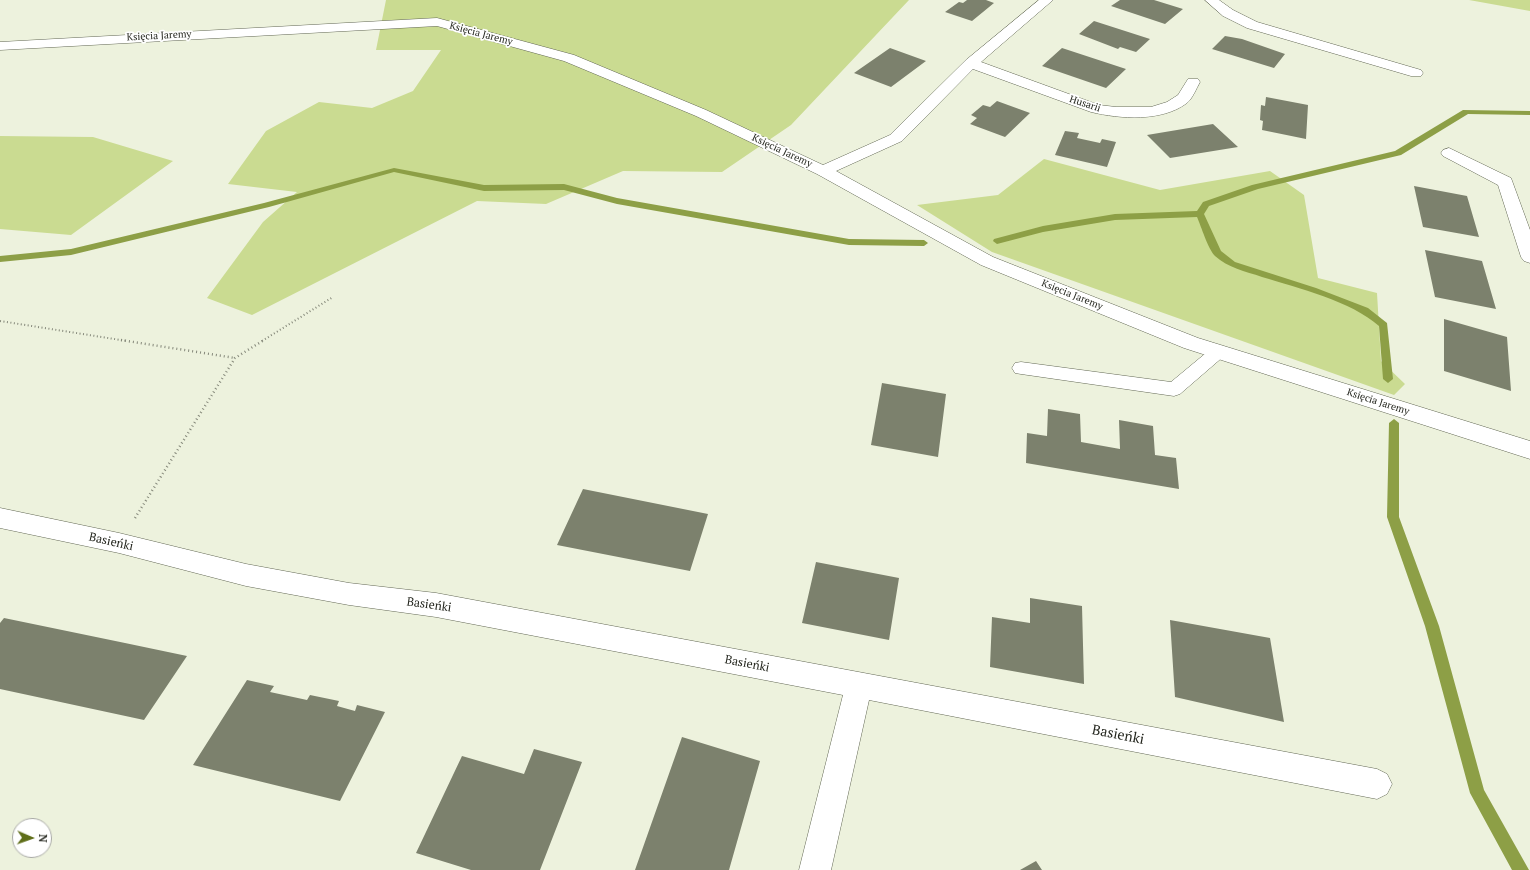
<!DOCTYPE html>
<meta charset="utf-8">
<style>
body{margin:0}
#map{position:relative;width:1530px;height:870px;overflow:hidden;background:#edf2dd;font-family:"PT Serif",serif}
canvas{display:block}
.north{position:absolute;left:12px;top:818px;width:40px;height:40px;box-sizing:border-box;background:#fff;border:1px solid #a8a9a5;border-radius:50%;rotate:92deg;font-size:11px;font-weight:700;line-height:16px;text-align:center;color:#25271f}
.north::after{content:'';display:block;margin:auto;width:14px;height:18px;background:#5f6e19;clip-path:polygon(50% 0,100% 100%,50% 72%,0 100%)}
</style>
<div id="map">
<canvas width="1530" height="870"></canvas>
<div class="north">N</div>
</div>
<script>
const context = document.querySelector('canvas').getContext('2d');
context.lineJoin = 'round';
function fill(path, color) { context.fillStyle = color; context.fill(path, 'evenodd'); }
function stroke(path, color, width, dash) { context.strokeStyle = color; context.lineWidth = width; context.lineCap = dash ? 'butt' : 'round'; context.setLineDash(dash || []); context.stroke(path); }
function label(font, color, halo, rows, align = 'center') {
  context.font = font + ' "PT Serif",serif'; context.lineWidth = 3.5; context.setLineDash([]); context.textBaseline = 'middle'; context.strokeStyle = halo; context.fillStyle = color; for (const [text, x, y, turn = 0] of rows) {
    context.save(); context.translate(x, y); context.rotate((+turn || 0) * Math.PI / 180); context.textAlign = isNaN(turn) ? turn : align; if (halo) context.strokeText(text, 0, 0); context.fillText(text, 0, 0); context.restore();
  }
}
fill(new Path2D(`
 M386,0H909L791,125L722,172L623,171L546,204L477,201L252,315L207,298L263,222L297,192L228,184L266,131L319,102L372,108L413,91L441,50H376Z
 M1469,0H1530V11Z
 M0,136L93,137L173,161L71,235L0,229Z
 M1044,159L1160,190L1270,171L1304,195L1318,278L1377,293L1381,361L1405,384L1394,395L992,252L917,205L998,195Z`), '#cadb91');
fill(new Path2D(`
 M1463,110L1530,111V115L1468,114L1401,155L1258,189L1209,206L1204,214L1221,251L1235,262L1316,288L1368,308L1387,323L1393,379L1388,383L1383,379L1379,326C1351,301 1298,288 1262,277C1245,271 1228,268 1215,256C1208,249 1201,226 1197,217L1115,220L1043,232L997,244L993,241L994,239L1043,226L1115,214L1197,211L1203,202L1252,185L1395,151Z
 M394,168L484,185L564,184L617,198L849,239L924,240L928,243L924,246L849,245L617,204L564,190L484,191L394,172L269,207L71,255L0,262V256L71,249L264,203Z
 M1394,419L1399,423V517L1439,626L1484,790L1529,870H1512L1470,793L1425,626L1387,517L1389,423Z`), '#8d9f46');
fill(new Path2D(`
 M967,0H986L994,3L972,21L945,12L959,2L963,3Z
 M1120,0H1154L1183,9L1165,24L1111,6Z
 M1094,21L1150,39L1136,52L1120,47L1118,49L1079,34Z
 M1225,36L1242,39L1285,54L1274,68L1212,49Z
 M890,48L926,61L891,87L854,73Z
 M1062,48L1126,69L1106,88L1042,66Z
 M1266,97L1308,105L1306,139L1262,130L1263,121L1260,120L1261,105L1265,106Z
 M997,101L1030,113L1005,137L970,124L977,118L971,115L983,105L990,107Z
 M1213,124L1238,147L1170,158L1147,135Z
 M1065,131L1079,133L1077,138L1100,143L1102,139L1116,142L1107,167L1055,155Z
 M1414,186L1467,196L1479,237L1423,227Z
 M1425,250L1482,261L1496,309L1435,297Z
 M1444,319L1507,337L1511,391L1444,371Z
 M882,383L946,394L938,457L871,445Z
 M1048,409L1080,414L1081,442L1120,449L1119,420L1153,426L1155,455L1176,458L1179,489L1026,463L1027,433L1047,436Z
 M583,489L708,514L690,571L557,545Z
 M816,562L899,578L889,640L802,623Z
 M1030,598L1082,606L1084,684L990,667L992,617L1030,623Z
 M4,618L125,643L187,656L144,720L0,689V623Z
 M1170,620L1270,638L1284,722L1175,697Z
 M247,680L274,686L270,692L307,700L310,695L339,701L337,706L355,711L357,705L385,712L340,801L193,765Z
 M682,737L760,761L729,870H635Z
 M534,749L582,762L540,870H471L416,853L462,756L524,774Z
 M1036,861L1042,870H1020Z`), '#7c816d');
const service = new Path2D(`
 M1218,346L1224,348L1227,352L1224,356L1180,394L1174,396L1021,374L1015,373L1012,368L1015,363L1021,362L1171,382L1212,348Z`);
const minor = new Path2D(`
 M1039,0H1053L981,62L1099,105L1116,107H1151L1167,102L1178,95L1188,79H1198L1200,82C1196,89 1193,98 1187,103C1162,122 1120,119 1091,112L973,69L902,141L836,171L993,257L1198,338L1530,441V459L1184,348L981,265L817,174L696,116L564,61L437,26L0,50V42L437,18L574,55L706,110L823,165L890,135L966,60Z
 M1205,0H1219L1233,10L1257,22L1421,70L1423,73L1421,76H1411L1247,28L1223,16Z
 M1449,148L1511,178L1530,230V263L1524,261L1521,257L1498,185L1443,156L1441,153L1443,150Z
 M0,508L119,533L246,564L349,583L436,593L1377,769L1387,774L1392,784L1387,794L1377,799L869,700L831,870H799L843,695L436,617L349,605L246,586L119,553L0,528Z`);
stroke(service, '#636855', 1);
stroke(minor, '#636855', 1);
stroke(new Path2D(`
 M0,321L127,341
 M262,341L333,297`), '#85887a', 2, [1, 2.5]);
stroke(new Path2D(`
 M121,340L235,358
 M135,518L235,358L264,340`), '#85887a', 2.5, [1, 3]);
fill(service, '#fff');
fill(minor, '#fff');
label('10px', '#25271f', '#fff', [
 ["Księcia Jaremy",481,34,15],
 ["Księcia Jaremy",159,36,-3],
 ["Husarii",1085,104,18],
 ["Księcia Jaremy",782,151,25],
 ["Księcia Jaremy",1072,295,22],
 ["Księcia Jaremy",1378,402,18]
]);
label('12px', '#25271f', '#fff', [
 ["Basieńki",111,542,13],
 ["Basieńki",429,605,8],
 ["Basieńki",747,664,11]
]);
label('14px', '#25271f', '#fff', [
 ["Basieńki",1118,735,11]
]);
</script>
